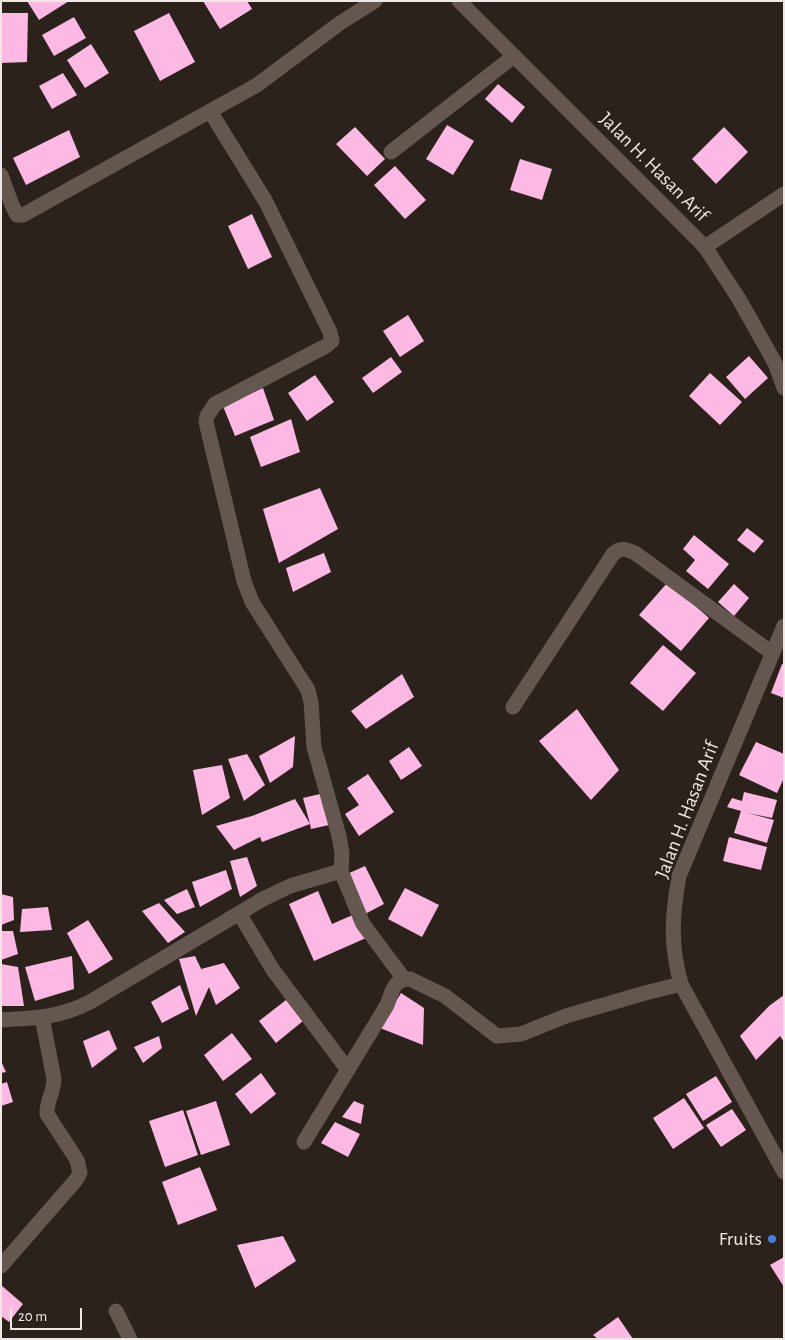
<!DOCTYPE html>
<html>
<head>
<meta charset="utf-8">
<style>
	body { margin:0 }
	#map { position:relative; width:785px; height:1340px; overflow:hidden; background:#2c221c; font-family:"Alegreya Sans",sans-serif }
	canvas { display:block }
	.frame { position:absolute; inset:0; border:2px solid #efe8e4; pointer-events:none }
	.scale { position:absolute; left:10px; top:1308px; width:72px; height:22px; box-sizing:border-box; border:2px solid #efe8e4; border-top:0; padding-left:6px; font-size:15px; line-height:18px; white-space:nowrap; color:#efe8e4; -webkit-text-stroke:4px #2c221c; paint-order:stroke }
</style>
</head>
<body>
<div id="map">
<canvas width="785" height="1340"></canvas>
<div class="frame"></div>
<div class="scale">20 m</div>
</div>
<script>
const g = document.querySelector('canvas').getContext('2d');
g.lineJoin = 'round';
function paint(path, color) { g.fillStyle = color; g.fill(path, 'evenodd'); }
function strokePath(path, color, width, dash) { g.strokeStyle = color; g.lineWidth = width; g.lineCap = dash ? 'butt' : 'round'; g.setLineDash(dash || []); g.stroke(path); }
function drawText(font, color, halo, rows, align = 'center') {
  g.font = font + ' "Alegreya Sans",sans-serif'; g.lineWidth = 5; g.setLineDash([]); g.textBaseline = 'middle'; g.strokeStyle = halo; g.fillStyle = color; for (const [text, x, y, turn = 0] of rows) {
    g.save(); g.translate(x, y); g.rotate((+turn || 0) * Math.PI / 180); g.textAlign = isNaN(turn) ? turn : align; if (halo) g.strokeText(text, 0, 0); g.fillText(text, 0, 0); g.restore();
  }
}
paint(new Path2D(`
	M 27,1 L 69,1 L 39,20 Z
	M 203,1 L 247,1 L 252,9 L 220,29 Z
	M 1,13 L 28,13 L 27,62 L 1,63 Z
	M 169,13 L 195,62 L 160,81 L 134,31 Z
	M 74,17 L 86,38 L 54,56 L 42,35 Z
	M 91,44 L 109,73 L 85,88 L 67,60 Z
	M 63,73 L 77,95 L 52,109 L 39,86 Z
	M 498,84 L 525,107 L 512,123 L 485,99 Z
	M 447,125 L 474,141 L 453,175 L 426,159 Z
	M 355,127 L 385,159 L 367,176 L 336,144 Z
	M 724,127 L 748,152 L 716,184 L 692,159 Z
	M 69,130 L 80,157 L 26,185 L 13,158 Z
	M 520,159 L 552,169 L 542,200 L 510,190 Z
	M 395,166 L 426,200 L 405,219 L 374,185 Z
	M 252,214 L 272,257 L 248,269 L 228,226 Z
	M 408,315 L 424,341 L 400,357 L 383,331 Z
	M 749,356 L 768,378 L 745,399 L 726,377 Z
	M 391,357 L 402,372 L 373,393 L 362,378 Z
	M 710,373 L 742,402 L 720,425 L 689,396 Z
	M 315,375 L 334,402 L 307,421 L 288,393 Z
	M 263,388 L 274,420 L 235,436 L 223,406 Z
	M 291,419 L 300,452 L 261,467 L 250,437 Z
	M 320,488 L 338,529 L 279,563 L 263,509 Z
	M 747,528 L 764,541 L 754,553 L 737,540 Z
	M 694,535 L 729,564 L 708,589 L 686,571 L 695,560 L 683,549 Z
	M 324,553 L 331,572 L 293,592 L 286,568 Z
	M 668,582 L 709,618 L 681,651 L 639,615 Z
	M 734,584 L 749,598 L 734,616 L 718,602 Z
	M 663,645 L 696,673 L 663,711 L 630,683 Z
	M 782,664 L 784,665 L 784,698 L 771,693 Z
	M 402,674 L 414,697 L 366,729 L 351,711 Z
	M 577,709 L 619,770 L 591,800 L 539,741 Z
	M 295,736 L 293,767 L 270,783 L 259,756 Z
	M 756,742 L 784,754 L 784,778 L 777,793 L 739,775 Z
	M 409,747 L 422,766 L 401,780 L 389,761 Z
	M 247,754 L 265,785 L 244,801 L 228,759 Z
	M 222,765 L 230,798 L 202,815 L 193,770 Z
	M 368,774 L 394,812 L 359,836 L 345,814 L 359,805 L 347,788 Z
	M 744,792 L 777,800 L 772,818 L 748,813 L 774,820 L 767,843 L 734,833 L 741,811 L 727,807 L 732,798 L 742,801 Z
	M 320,794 L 329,825 L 311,829 L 310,824 L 262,842 L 260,837 L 234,850 L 216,826 L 252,816 L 295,799 L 310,824 L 303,798 Z
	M 729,837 L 767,847 L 761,870 L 723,861 Z
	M 247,857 L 257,886 L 240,897 L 230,861 Z
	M 365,866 L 384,904 L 365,914 L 345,875 Z
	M 226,870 L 232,889 L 200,907 L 192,882 Z
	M 405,888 L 439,905 L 422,937 L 388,919 Z
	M 187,889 L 195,907 L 177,914 L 164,900 Z
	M 318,891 L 332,924 L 355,914 L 366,938 L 314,961 L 289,904 Z
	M 1,894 L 13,897 L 14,920 L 1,925 Z
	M 159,903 L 185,932 L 168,943 L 142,911 Z
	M 48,907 L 52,930 L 20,932 L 22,909 Z
	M 88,920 L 113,959 L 89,974 L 67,933 Z
	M 1,931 L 13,931 L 18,954 L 1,960 Z
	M 72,956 L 74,989 L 35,1001 L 25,967 Z
	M 195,956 L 204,975 L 201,969 L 224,963 L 240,988 L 216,1005 L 209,987 L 196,1016 L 179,959 Z
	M 1,964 L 18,967 L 24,1006 L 1,1006 Z
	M 180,985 L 189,1009 L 162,1023 L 151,1002 Z
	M 401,993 L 424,1008 L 423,1045 L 380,1028 Z
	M 784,995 L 784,1042 L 780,1036 L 756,1060 L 740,1036 L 769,1006 Z
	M 286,1000 L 303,1021 L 276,1043 L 259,1021 Z
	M 109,1030 L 117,1049 L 92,1068 L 83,1041 Z
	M 232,1033 L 252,1059 L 223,1081 L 204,1055 Z
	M 159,1036 L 162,1048 L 143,1063 L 134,1047 Z
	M 1,1061 L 6,1072 L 1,1073 Z
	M 261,1073 L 276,1094 L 251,1114 L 235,1094 Z
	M 716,1076 L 732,1102 L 703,1121 L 686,1094 Z
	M 7,1082 L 13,1102 L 1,1106 L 1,1084 Z
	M 684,1098 L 704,1128 L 673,1149 L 653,1118 Z
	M 216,1101 L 230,1145 L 201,1155 L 186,1111 Z
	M 354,1101 L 364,1105 L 361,1124 L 342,1117 Z
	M 732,1109 L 746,1130 L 721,1147 L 706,1125 Z
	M 183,1110 L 198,1155 L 165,1167 L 149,1121 Z
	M 335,1122 L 360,1134 L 348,1157 L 321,1143 Z
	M 200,1167 L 217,1210 L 178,1225 L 162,1182 Z
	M 283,1236 L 296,1261 L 255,1288 L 237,1245 Z
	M 784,1257 L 784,1287 L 770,1265 Z
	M 1,1285 L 23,1304 L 9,1322 L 1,1316 Z
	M 618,1317 L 633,1339 L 598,1339 L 593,1335 Z`), '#fdb8e3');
strokePath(new Path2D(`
	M 210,111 L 266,202 L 330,332 L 332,341 L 326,346 L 215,404 L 207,416 L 206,422 L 244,581 L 252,602 L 308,690 L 311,702 L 314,747 L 339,836 L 342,853 L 341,871 L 363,924 L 404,979
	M 391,152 L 514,56
	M 1,175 L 12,205 L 17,215 L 23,215 L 257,85 L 340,23 L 375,1
	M 705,247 L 784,194
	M 513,707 L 613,554 C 621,547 626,549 635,553 L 772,653
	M 239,913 L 273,970 L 348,1070
	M 1,1020 C 36,1018 58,1018 90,1002 L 263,899 L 290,886 L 341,871
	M 304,1142 L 387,1005 C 392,992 394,978 410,979 L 445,996 L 497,1036 L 521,1034 L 566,1016 L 645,993 L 681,984
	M 1,1266 L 76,1180 L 80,1173 L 77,1160 L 47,1114 C 46,1102 54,1092 54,1079 L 42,1017
	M 116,1311 L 130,1339`), '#635750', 15);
strokePath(new Path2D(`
	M 459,1 L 705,247 L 739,299 L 775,363 L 784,388
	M 784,626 L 679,876 C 672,916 670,944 681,984 L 784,1172`), '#635750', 15);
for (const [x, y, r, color] of [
	[772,1239,5,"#3f7fe0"]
]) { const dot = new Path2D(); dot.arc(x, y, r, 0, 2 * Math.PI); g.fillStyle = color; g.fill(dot); strokePath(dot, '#2c221c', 2); }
drawText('20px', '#efe8e4', '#2c221c', [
	["Jalan H. Hasan Arif",654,167,45],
	["Jalan H. Hasan Arif",687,810,-69]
]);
drawText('20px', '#efe8e4', '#2c221c', [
	["Fruits",762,1239]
], 'right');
</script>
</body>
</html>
